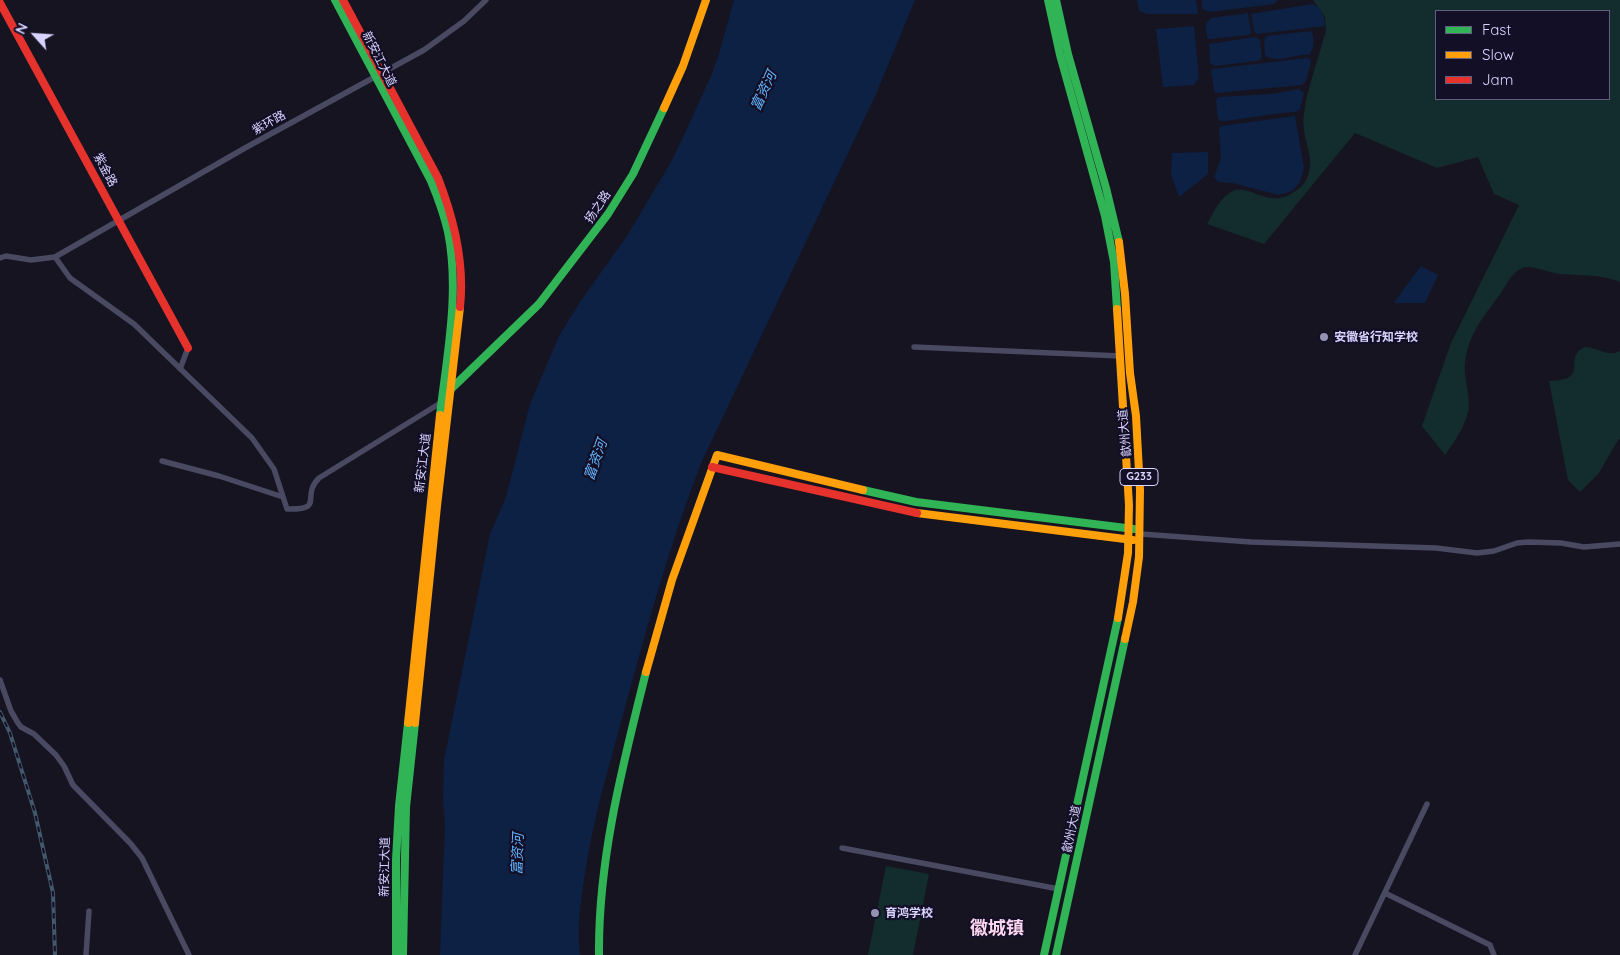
<!DOCTYPE html>
<html>
<head>
<meta charset="utf-8">
<style>
	body { margin:0 }
	#map { position:relative; width:1620px; height:955px; overflow:hidden; background:#161421; font-family:Quicksand,sans-serif }
	canvas { display:block }
	.legend { position:absolute; left:1435px; top:10px; width:175px; height:90px; box-sizing:border-box; background:#130f26; border:1px solid #625e7d; margin:0; padding:6px 9px; list-style:none; font-size:15px; color:#d9d4ff }
	.legend li { display:flex; align-items:center; gap:10px; height:25px }
	.legend b { width:25px; border:1px solid #625e7d }
	.north { position:absolute; left:10px; top:10px; width:50px; height:50px; -webkit-text-stroke:4px #130f26; paint-order:stroke; rotate:296deg; font-size:14px; font-weight:700; line-height:20px; text-align:center; color:#d9d4ff }
	.north::after { content:''; display:block; margin:auto; width:18px; height:22px; background:#d9d4ff; clip-path:polygon(50% 0,100% 100%,50% 72%,0 100%) }
</style>
</head>
<body>
<div id="map">
<canvas width="1620" height="955"></canvas>
<ul class="legend">
<li><b style="height:6px;background:#30b455"></b>Fast</li>
<li><b style="height:6px;background:#ff9f0a"></b>Slow</li>
<li><b style="height:6px;background:#e5322d"></b>Jam</li>
</ul>
<div class="north">N</div>
</div>
<script>
const g = document.querySelector('canvas').getContext('2d');
g.lineJoin = 'round';
function paint(path, color) { g.fillStyle = color; g.fill(path, 'evenodd'); }
function strokePath(path, color, width, dash) { g.strokeStyle = color; g.lineWidth = width; g.lineCap = dash ? 'butt' : 'round'; g.setLineDash(dash || []); g.stroke(path); }
function drawText(font, color, halo, rows, align = 'center') {
  g.font = font + ' Quicksand,"Noto Sans SC",sans-serif'; g.lineWidth = 4.5; g.setLineDash([]); g.textBaseline = 'middle'; g.strokeStyle = halo; g.fillStyle = color; for (const [text, x, y, turn = 0] of rows) {
    g.save(); g.translate(x, y); g.rotate((+turn || 0) * Math.PI / 180); g.textAlign = isNaN(turn) ? turn : align; if (halo) g.strokeText(text, 0, 0); g.fillText(text, 0, 0); g.restore();
  }
}
paint(new Path2D(`
	M 1313,0 L 1620,0 L 1620,282 C 1602,274 1579,276 1560,274 C 1551,273 1534,266 1527,267 C 1514,268 1507,284 1501,293 C 1482,319 1463,340 1465,374 C 1466,387 1471,399 1468,412 C 1464,428 1455,441 1445,455 L 1422,426 L 1451,343 L 1519,205 L 1494,194 L 1478,157 L 1437,168 L 1355,133 L 1264,244 L 1207,224 C 1214,212 1220,197 1233,191 C 1249,183 1269,210 1294,192 C 1299,189 1305,184 1307,178 C 1315,161 1306,147 1304,130 C 1300,105 1320,56 1326,30 L 1325,17 ZM 1436,11 L 1609,11 L 1609,99 L 1436,99 Z
	M 1585,347 C 1598,347 1607,358 1620,351 L 1620,439 L 1618,440 L 1599,473 L 1580,492 L 1568,480 L 1549,381 C 1592,380 1561,358 1585,347 Z
	M 886,866 L 929,874 L 913,955 L 868,955 Z`), '#132c2d');
paint(new Path2D(`
	M 734,0 L 915,0 L 876,94 L 702,461 C 670,542 647,627 624,711 C 609,767 592,822 584,880 C 580,906 577,929 580,955 L 440,955 L 445,824 L 443,800 L 444,760 L 490,534 L 506,497 L 530,404 L 559,336 L 580,302 L 627,236 L 671,162 L 685,133 L 711,76 L 719,54 Z
	M 1137,0 L 1196,0 L 1198,14 L 1147,14 L 1139,11 Z
	M 1202,0 L 1278,0 L 1274,4 L 1210,12 L 1202,9 Z
	M 1313,4 C 1323,9 1324,16 1325,26 L 1257,34 L 1254,31 L 1251,14 Z
	M 1248,13 L 1251,33 L 1248,35 L 1209,39 L 1207,37 L 1206,24 L 1211,18 Z
	M 1194,26 L 1199,78 L 1194,85 L 1164,87 L 1163,87 L 1156,29 Z
	M 1311,31 C 1315,37 1314,50 1309,55 C 1295,53 1276,65 1265,55 L 1264,40 L 1267,36 Z
	M 1256,37 L 1260,40 L 1262,58 L 1257,61 L 1215,66 L 1210,63 L 1209,44 Z
	M 1307,58 L 1310,59 L 1311,62 L 1306,81 L 1302,85 L 1215,93 L 1214,90 L 1211,71 L 1212,69 Z
	M 1299,89 L 1304,93 L 1300,109 L 1296,112 L 1281,113 L 1226,121 L 1221,121 L 1218,119 L 1216,100 L 1219,97 L 1271,94 Z
	M 1295,116 L 1304,168 L 1300,182 L 1292,191 L 1279,195 L 1232,183 L 1218,182 L 1214,177 L 1221,158 L 1219,128 L 1221,126 Z
	M 1208,152 L 1208,174 L 1179,197 L 1171,175 L 1172,153 Z
	M 1421,266 L 1438,275 L 1425,303 L 1395,303 L 1395,301 Z`), '#0d2144');
strokePath(new Path2D(`
	M 55,257 L 70,278 L 134,324 L 252,438 L 274,469 L 287,509 C 326,510 300,497 319,478 L 442,402
	M 0,258 L 6,256 L 31,260 L 55,257 L 245,148 L 424,50 L 464,21 L 486,0
	M 914,347 L 1121,356
	M 180,369 L 188,348
	M 162,461 L 219,476 L 283,497
	M 1141,534 L 1251,542 L 1436,548 L 1477,553 L 1494,551 L 1517,543 L 1528,542 L 1561,543 L 1584,547 L 1620,544
	M 0,680 L 11,711 L 18,723 L 21,727 L 34,734 L 56,755 L 64,766 L 73,785 L 131,844 L 142,858 L 189,955
	M 842,848 L 1059,889
	M 1385,893 L 1490,945 L 1494,955
	M 86,955 L 89,911
	M 1355,955 L 1427,804`), '#4a4962', 5.5);
strokePath(new Path2D(`
	M 335,0 L 431,181 C 438,198 444,214 448,232 C 460,292 447,355 440,415
	M 1048,0 L 1060,55 L 1105,216 L 1114,262 L 1117,309
	M 1056,0 L 1068,54 L 1106,188 L 1119,242
	M 451,389 L 539,304 L 608,214 L 633,174 L 664,108
	M 863,490 L 916,502 L 1134,529
	M 396,955 L 396,860 L 399,806 L 408,723
	M 403,955 L 406,807 L 415,723
	M 599,955 C 598,859 623,764 646,672
	M 1044,955 L 1118,618
	M 1056,955 L 1125,639`), '#30b455', 8);
strokePath(new Path2D(`
	M 664,108 L 683,66 L 706,0
	M 1119,242 L 1125,294 L 1130,373 L 1136,416 L 1140,490 L 1139,557 L 1133,602 L 1125,639
	M 1117,309 L 1129,505 L 1128,553 L 1118,618
	M 917,513 L 1133,540
	M 646,672 L 672,580 L 717,455 L 863,490
	M 408,723 L 440,415
	M 415,723 L 437,506 L 460,307`), '#ff9f0a', 8);
strokePath(new Path2D(`
	M 343,0 L 438,178 C 454,219 465,263 460,307
	M 0,3 L 188,348
	M 712,467 L 917,513`), '#e5322d', 8);
const rail = new Path2D(`
	M 0,712 L 10,733 L 35,813 L 53,893 L 55,955`);
strokePath(rail, '#43596b', 4);
strokePath(rail, '#130f26', 2, [5.5]);
for (const [x, y, r, color] of [
	[1324,337,5,"#9591b1"],
	[875,913,5,"#9591b1"]
]) { const dot = new Path2D(); dot.arc(x, y, r, 0, 2 * Math.PI); g.fillStyle = color; g.fill(dot); strokePath(dot, '#130f26', 2); }
for (const [x, y, w] of [
	[1139,477,38]
]) { const box = new Path2D(); box.roundRect(x - w / 2, y - 8.5, w, 17, 4); g.fillStyle = '#130f26'; g.fill(box); strokePath(box, '#d9d4ff', 1); }
drawText('bold 11px', '#d9d4ff', null, [
	["G233",1139,477]
]);
drawText('12px', '#d9d4ff', '#130f26', [
	["新安江大道",379,59,63],
	["紫环路",269,123,-29],
	["紫金路",105,170,62],
	["扬之路",598,207,-56],
	["歙州大道",1125,433,-95],
	["新安江大道",423,463,-83],
	["歙州大道",1072,829,-78],
	["新安江大道",385,867,-89]
]);
drawText('bold 12px', '#d9d4ff', '#130f26', [
	["安徽省行知学校",1334,337],
	["育鸿学校",885,913]
], 'left');
drawText('italic 14px', '#62b6ff', '#130f26', [
	["富资河",764,91,-65],
	["富资河",596,460,-70],
	["富资河",518,854,-88]
]);
drawText('bold 18px', '#ffd6f0', '#130f26', [
	["徽城镇",997,929]
]);
</script>
</body>
</html>
